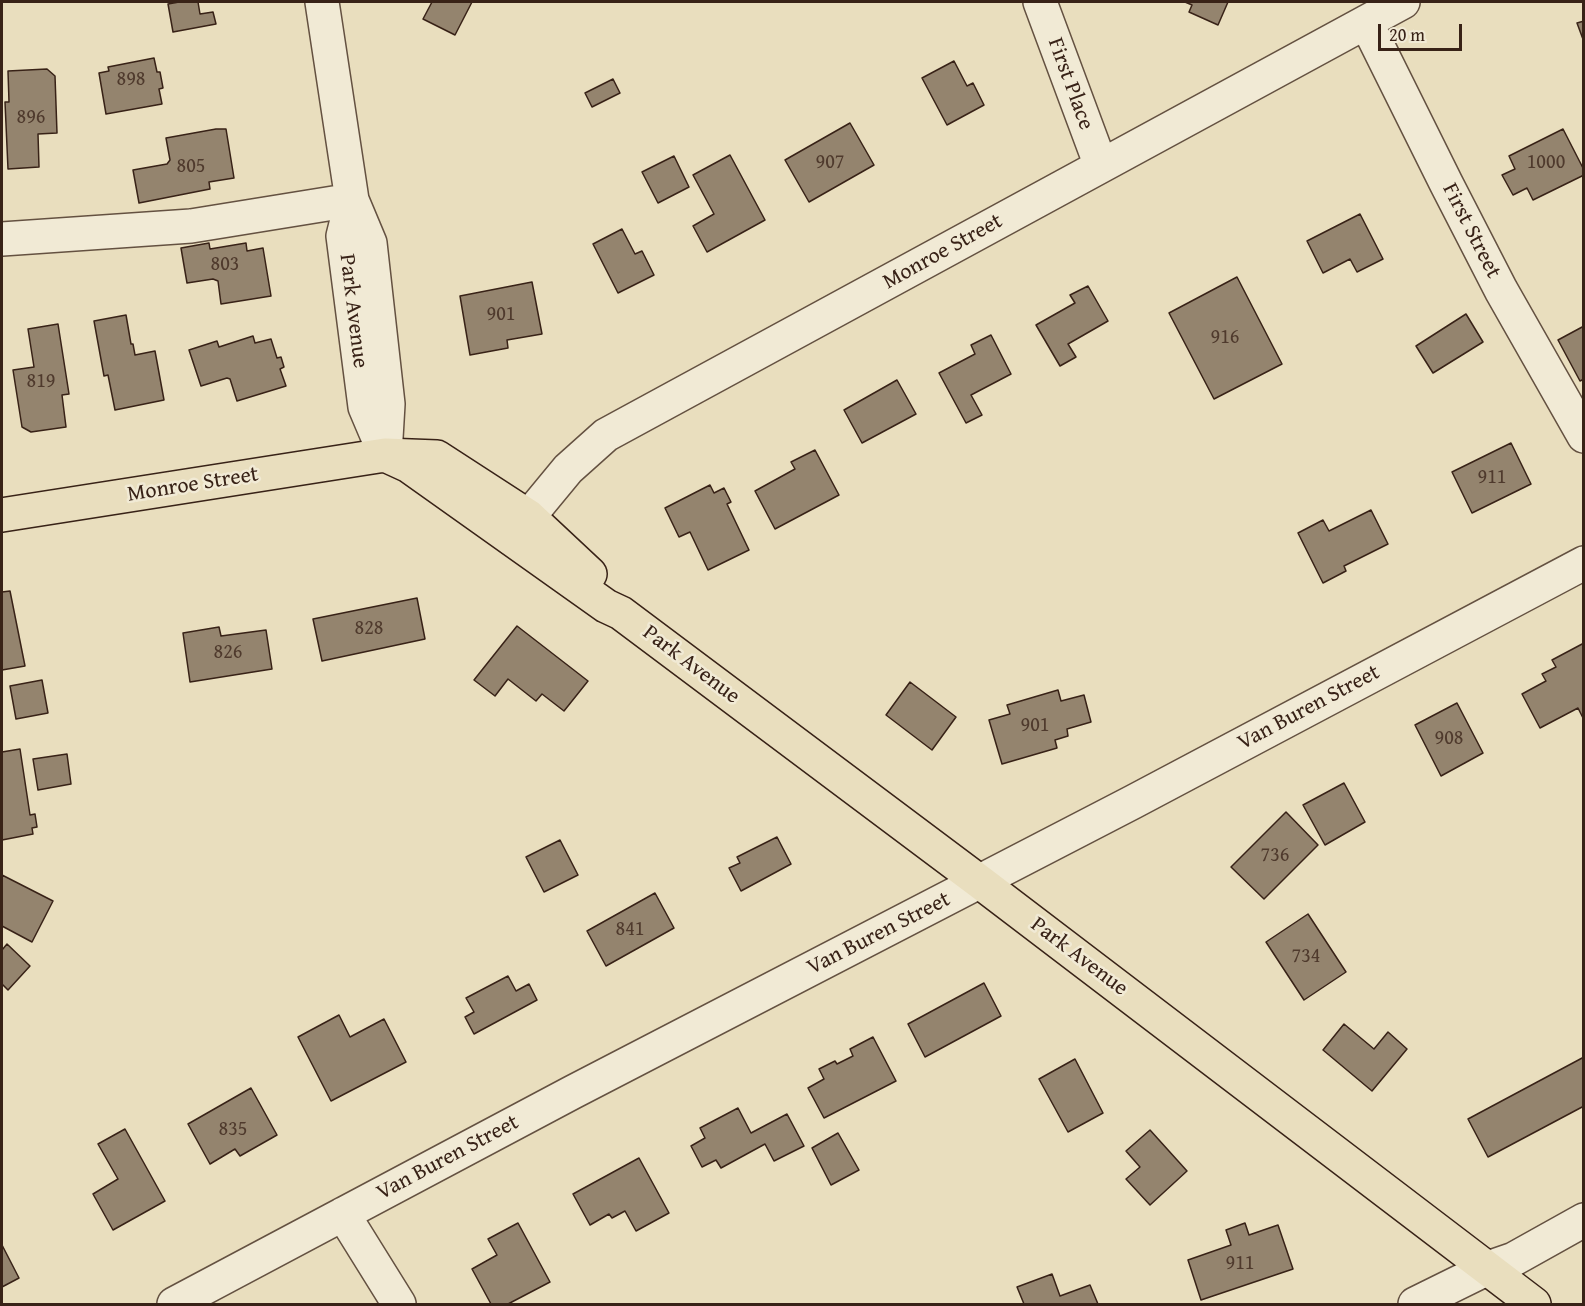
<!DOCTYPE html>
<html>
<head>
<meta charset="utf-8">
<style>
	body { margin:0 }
	#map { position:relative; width:1585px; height:1306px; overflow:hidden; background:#e9debe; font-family:"Gentium Book Plus",serif }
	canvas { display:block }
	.frame { position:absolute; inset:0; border:3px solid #382217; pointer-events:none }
	.scale { position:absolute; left:1378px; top:24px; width:84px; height:27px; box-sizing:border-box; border:3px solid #382217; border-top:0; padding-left:8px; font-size:18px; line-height:21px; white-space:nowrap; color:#382217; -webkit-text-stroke:4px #f1ead5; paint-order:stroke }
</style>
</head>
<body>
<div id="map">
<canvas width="1585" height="1306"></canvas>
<div class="frame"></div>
<div class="scale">20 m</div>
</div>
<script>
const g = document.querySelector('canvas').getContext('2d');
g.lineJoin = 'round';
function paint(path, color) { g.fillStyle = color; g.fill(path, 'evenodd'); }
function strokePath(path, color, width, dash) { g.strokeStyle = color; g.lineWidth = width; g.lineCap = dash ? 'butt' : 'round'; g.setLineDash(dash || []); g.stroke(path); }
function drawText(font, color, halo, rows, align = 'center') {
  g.font = font + ' "Gentium Book Plus",serif'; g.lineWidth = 5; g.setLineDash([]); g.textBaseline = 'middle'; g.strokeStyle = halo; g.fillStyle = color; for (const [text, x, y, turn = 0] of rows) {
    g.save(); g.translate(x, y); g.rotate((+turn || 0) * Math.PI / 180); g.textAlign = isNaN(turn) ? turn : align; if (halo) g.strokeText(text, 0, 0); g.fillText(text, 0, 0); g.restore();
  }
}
const building = new Path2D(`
	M 179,2 L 198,2 L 200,14 L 213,12 L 216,24 L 173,32 L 168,4 Z
	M 432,2 L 472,2 L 455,35 L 423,19 Z
	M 1185,2 L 1228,2 L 1218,25 L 1189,12 L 1192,5 Z
	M 1584,21 L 1584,42 L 1577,23 Z
	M 154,58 L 157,72 L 160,72 L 163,88 L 159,89 L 162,104 L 106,114 L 99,73 L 109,71 L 108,67 Z
	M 954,61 L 967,86 L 973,83 L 984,105 L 947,125 L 922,78 Z
	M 47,69 L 55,76 L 57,133 L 38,134 L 39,167 L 8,169 L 5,102 L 9,102 L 8,71 Z
	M 613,79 L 620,93 L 592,107 L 585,93 Z
	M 850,123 L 874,165 L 809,202 L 785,160 Z
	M 216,129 L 226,129 L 234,178 L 209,182 L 210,189 L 139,203 L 133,170 L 167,164 L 170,160 L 166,138 Z
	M 1563,129 L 1584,170 L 1584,175 L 1533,200 L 1527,188 L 1513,195 L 1502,175 L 1515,169 L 1509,156 Z
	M 730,155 L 765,220 L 707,252 L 693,226 L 714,214 L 693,175 Z
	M 674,156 L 689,187 L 658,203 L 642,172 Z
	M 1360,214 L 1383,259 L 1357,272 L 1350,259 L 1323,273 L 1307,241 Z
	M 622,229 L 635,254 L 642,251 L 654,275 L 618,293 L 593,244 Z
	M 209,243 L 210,249 L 246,243 L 247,251 L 263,248 L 271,296 L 221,304 L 218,281 L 213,279 L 187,283 L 181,248 Z
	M 1237,277 L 1282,364 L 1214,399 L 1169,313 Z
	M 532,282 L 542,334 L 507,340 L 508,348 L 470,355 L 460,296 Z
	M 1088,286 L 1108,321 L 1068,344 L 1076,357 L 1060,366 L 1036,325 L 1075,303 L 1070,295 Z
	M 1466,314 L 1483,342 L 1433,373 L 1416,346 Z
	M 126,315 L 131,344 L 133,344 L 135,355 L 155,351 L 164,400 L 115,410 L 108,375 L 104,376 L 94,321 Z
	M 58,324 L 69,394 L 62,395 L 66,427 L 31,432 L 22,427 L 13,370 L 34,367 L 28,329 Z
	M 1584,326 L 1584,379 L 1580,381 L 1558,340 Z
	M 991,335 L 1011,374 L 971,395 L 982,415 L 966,423 L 939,373 L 975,354 L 971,345 Z
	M 253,336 L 255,343 L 271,339 L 277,358 L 281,357 L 284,367 L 280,369 L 286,386 L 237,401 L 230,379 L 227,378 L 201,386 L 189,350 L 217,341 L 219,347 Z
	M 897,380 L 916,414 L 862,443 L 844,410 Z
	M 1511,443 L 1531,484 L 1472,513 L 1452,472 Z
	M 815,450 L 839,495 L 775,529 L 755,491 L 795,469 L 791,462 Z
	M 710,485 L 714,493 L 724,488 L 731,502 L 727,504 L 749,550 L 708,570 L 690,532 L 679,537 L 665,508 Z
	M 1371,510 L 1388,544 L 1344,566 L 1346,571 L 1323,583 L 1298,533 L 1323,520 L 1329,531 Z
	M 10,591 L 25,666 L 2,670 L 2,592 Z
	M 417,598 L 425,639 L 322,661 L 313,619 Z
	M 517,626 L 588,681 L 564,711 L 542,694 L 536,701 L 508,679 L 495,696 L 474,680 Z
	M 219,627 L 221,636 L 266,630 L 272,669 L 190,682 L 183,633 Z
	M 1584,643 L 1584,720 L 1578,708 L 1540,728 L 1522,694 L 1546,681 L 1542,674 L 1556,667 L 1552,660 Z
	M 42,680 L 48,713 L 16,719 L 10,686 Z
	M 910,682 L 956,717 L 932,750 L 886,715 Z
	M 1058,690 L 1061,701 L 1084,695 L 1091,722 L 1067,729 L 1068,736 L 1055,740 L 1057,748 L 1002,764 L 989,720 L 1010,714 L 1007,705 Z
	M 1457,703 L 1483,753 L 1441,776 L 1415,725 Z
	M 20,749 L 30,815 L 35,814 L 37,827 L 32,828 L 33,834 L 2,840 L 2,752 Z
	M 67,754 L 71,784 L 38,790 L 33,759 Z
	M 1344,783 L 1365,822 L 1325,845 L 1303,805 Z
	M 1286,812 L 1318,845 L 1264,899 L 1231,867 Z
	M 777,837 L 791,864 L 741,891 L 729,868 L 740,863 L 737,857 Z
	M 560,840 L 578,875 L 544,892 L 526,857 Z
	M 2,875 L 53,901 L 32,942 L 2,926 Z
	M 655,893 L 674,928 L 606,966 L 587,931 Z
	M 1308,914 L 1346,972 L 1304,1000 L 1266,942 Z
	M 7,944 L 30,966 L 8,990 L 2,984 L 2,950 Z
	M 508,976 L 516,991 L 529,984 L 537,1000 L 474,1034 L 465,1017 L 474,1012 L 466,998 Z
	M 984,983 L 1001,1016 L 925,1057 L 908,1024 Z
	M 339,1015 L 350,1037 L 384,1019 L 406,1062 L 331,1101 L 298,1037 Z
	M 1344,1024 L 1374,1049 L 1388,1032 L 1407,1049 L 1372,1091 L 1323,1050 Z
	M 873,1037 L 896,1081 L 824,1118 L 808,1088 L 824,1079 L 819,1069 L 835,1061 L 837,1064 L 853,1056 L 850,1049 Z
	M 1584,1057 L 1584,1106 L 1488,1157 L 1468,1119 Z
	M 1075,1059 L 1103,1113 L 1068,1132 L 1039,1079 Z
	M 251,1088 L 277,1135 L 240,1156 L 235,1149 L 210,1164 L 188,1124 Z
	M 738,1108 L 751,1133 L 787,1114 L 804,1146 L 774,1161 L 765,1144 L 721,1168 L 716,1160 L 702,1167 L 691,1146 L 705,1138 L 700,1128 Z
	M 125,1129 L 165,1201 L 113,1230 L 93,1194 L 118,1179 L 98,1144 Z
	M 1150,1130 L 1187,1171 L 1150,1205 L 1126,1179 L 1140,1167 L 1126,1151 Z
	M 838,1133 L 859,1170 L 831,1185 L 812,1148 Z
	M 639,1158 L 669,1213 L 636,1231 L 625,1211 L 612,1218 L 609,1214 L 590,1225 L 573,1194 Z
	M 518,1223 L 550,1282 L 508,1304 L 491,1304 L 472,1269 L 497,1255 L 488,1239 Z
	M 1245,1223 L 1249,1235 L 1278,1225 L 1293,1269 L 1201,1300 L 1188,1260 L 1231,1245 L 1226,1230 Z
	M 2,1245 L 19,1278 L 2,1287 Z
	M 1052,1274 L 1060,1296 L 1090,1285 L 1098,1304 L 1024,1304 L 1017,1287 Z`);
paint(building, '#94846e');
strokePath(building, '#382217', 1.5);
const minor = new Path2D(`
	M 322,2 L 352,200 L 370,243 L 388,404 L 385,455
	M 1040,2 L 1101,166
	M 1366,22 L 1446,183 L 1501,290 L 1584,436
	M 352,200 L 343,236 L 365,407 L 382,447
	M 2,239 L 191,226 L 352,200
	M 511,538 L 568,469 L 606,435 L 1403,2
	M 343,1214 L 399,1304
	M 174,1304 L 573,1092 L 1133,802 L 1584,563
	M 1415,1304 L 1488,1268 L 1514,1259 L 1584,1220`);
const major = new Path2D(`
	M 385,455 L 409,466 L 606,606 L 621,613 L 980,882 L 1534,1304
	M 2,515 L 385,455 L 437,457 L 528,516 L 590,574`);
strokePath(minor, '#645141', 36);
strokePath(major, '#382217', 36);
strokePath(minor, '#f1ead5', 33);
strokePath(major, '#e9debe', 33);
drawText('20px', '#4f3a2d', null, [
	["898",131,80],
	["896",31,118],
	["907",830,163],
	["1000",1546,163],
	["805",191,167],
	["803",225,265],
	["901",501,315],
	["916",1225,338],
	["819",41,382],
	["911",1492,478],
	["828",369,629],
	["826",228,653],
	["901",1035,726],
	["908",1449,739],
	["736",1275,856],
	["841",630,930],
	["734",1306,957],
	["835",233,1130],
	["911",1240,1264]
]);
drawText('22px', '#382217', '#f1ead5', [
	["First Place",1070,84,70],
	["First Street",1471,231,63],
	["Monroe Street",943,252,-29],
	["Park Avenue",353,311,83],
	["Monroe Street",193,485,-9],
	["Park Avenue",691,665,37],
	["Van Buren Street",1309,708,-28],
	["Van Buren Street",879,934,-27],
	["Park Avenue",1079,957,37],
	["Van Buren Street",448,1158,-28]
]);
</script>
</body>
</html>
